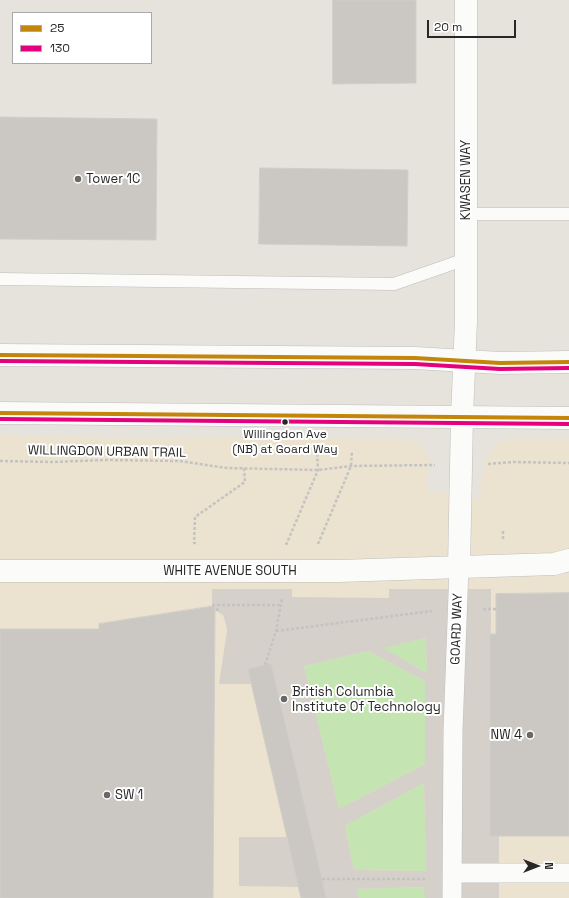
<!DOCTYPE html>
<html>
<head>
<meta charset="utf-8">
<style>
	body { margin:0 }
	#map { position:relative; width:569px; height:898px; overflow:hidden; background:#e6e2dc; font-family:"Space Grotesk",sans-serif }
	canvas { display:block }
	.legend { position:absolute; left:12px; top:12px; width:140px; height:52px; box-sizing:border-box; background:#fff; border:1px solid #a9a9a9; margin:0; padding:5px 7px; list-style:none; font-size:12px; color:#272727 }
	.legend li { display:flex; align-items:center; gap:8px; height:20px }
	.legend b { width:20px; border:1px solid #a9a9a9 }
	.north { position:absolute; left:517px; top:846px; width:40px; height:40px; -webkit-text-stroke:3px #fff; paint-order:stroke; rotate:90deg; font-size:11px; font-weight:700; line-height:16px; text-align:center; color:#272727 }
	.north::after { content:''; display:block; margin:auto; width:14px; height:18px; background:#272727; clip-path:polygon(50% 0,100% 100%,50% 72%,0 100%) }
	.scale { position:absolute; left:427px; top:20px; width:89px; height:18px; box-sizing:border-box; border:2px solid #272727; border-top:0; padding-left:5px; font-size:12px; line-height:14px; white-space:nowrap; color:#272727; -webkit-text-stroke:3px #fff; paint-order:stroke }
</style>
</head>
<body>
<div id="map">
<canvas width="569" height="898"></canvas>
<ul class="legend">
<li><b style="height:5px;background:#c3860a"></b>25</li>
<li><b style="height:5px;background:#e5007d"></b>130</li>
</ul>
<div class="north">N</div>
<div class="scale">20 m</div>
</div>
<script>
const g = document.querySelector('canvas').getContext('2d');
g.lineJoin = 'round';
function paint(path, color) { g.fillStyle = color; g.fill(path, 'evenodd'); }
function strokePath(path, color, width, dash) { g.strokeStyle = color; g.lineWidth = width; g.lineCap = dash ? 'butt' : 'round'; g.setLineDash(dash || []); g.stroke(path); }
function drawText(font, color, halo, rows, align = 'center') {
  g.font = font + ' "Space Grotesk",sans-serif'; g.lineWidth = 4; g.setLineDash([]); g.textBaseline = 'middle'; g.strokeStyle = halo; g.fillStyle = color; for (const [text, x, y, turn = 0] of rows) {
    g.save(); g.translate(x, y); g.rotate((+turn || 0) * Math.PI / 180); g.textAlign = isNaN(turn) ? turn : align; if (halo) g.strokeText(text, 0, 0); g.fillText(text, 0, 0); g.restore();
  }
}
paint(new Path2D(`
	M 0,436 L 404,439 L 416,442 L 425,451 L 427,454 L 429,460 L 427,491 L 479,499 L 483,470 L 488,455 L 498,443 L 512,439 L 569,439 L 569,898 L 0,898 Z`), '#ebe3cf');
paint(new Path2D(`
	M 426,638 L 427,673 L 382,648 Z
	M 368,651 L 425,681 L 425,764 L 339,809 L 304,666 Z
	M 424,783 L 426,871 L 354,870 L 345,826 Z
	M 425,887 L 425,898 L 359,898 L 357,889 Z`), '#c4e5b1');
paint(new Path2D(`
	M 212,589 L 292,589 L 292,597 L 389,598 L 389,589 L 491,589 L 490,836 L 499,836 L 499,898 L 425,898 L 424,887 L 357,889 L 359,898 L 301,898 L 298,887 L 239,886 L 239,837 L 287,837 L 251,684 L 219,684 L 227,631 L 226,624 L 223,615 L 212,608 ZM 426,638 L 427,673 L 383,648 ZM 368,651 L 425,681 L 425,764 L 339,809 L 304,666 ZM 424,783 L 426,871 L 354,870 L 345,826 Z`), '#d5d0ca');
const building = new Path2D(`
	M 333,0 L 416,0 L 416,83 L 333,84 Z
	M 0,117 L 157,119 L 156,240 L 0,239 Z
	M 260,168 L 408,170 L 407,246 L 259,244 Z
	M 569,593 L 569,836 L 490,836 L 490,634 L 496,634 L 496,594 Z
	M 215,606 L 213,898 L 0,898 L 0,629 L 99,629 L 99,624 Z
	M 271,664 L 322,879 L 326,898 L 301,898 L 287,837 L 248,669 Z`);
paint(building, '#cbc8c3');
strokePath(building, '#d1cec8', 1);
const service = new Path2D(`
	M 466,214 L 569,214
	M 0,279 L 394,284 L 466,259`);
const pedestrian = new Path2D(`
	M 452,873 L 569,873
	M 452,898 L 453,731 L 459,567`);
const minor = new Path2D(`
	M 459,567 L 462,417 L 466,321 L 466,0
	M 0,571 L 339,571 L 554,564 L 569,560`);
const secondary = new Path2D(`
	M 0,355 L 415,358 L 500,363 L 569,362
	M 0,413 L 569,418`);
strokePath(service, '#bfbebe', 13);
strokePath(pedestrian, '#bfbebe', 20);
strokePath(minor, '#bfbebe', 23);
strokePath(secondary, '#bfbebe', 23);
strokePath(new Path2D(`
	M 0,461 L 54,462 L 104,460 L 179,461 L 227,468 L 318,470 L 351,466 L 435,465
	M 488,464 L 513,462 L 569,463
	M 503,539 L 503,530
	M 196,543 L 194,543 L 195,517 L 245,482 L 244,468
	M 318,544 L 351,466 L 352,451
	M 286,545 L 318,470 L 317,451
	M 212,605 L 281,605
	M 483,609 L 496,609
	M 217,611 L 218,605
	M 276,631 L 432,611
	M 265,665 L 276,631 L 282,598
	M 322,879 L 427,879`), '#c4c3c2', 2.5, [3, 2]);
strokePath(service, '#fbfbfa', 12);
strokePath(pedestrian, '#fbfbfa', 19);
strokePath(minor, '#fbfbfa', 22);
strokePath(secondary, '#fbfbfa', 22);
strokePath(new Path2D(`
	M 0,355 L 415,358 L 500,363 L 569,362
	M 0,413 L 569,418`), '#c3860a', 4);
strokePath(new Path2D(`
	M 0,361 L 415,364 L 500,369 L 569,368
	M 0,419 L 569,424`), '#e5007d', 4);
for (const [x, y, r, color] of [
	[78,179,4,"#6a6866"],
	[285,422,3.5,"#272727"],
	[284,699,4,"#6a6866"],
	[530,735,4,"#6a6866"],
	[107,795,4,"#6a6866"]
]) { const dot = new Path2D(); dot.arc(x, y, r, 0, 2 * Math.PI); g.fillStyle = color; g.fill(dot); strokePath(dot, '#fff', 1.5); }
drawText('12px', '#272727', '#fff', [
	["Willingdon Ave",285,435],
	["(NB) at Goard Way",285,450]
]);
drawText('13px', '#272727', '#fff', [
	["Tower 1C",86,179],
	["British Columbia",292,692],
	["Institute Of Technology",292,707],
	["NW 4",522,735,"right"],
	["SW 1",115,795]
], 'left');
drawText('13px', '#272727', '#fff', [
	["KWASEN WAY",466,180,-90],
	["WILLINGDON URBAN TRAIL",107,452,1],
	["WHITE AVENUE SOUTH",230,571],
	["GOARD WAY",457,629,-88]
]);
</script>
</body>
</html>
